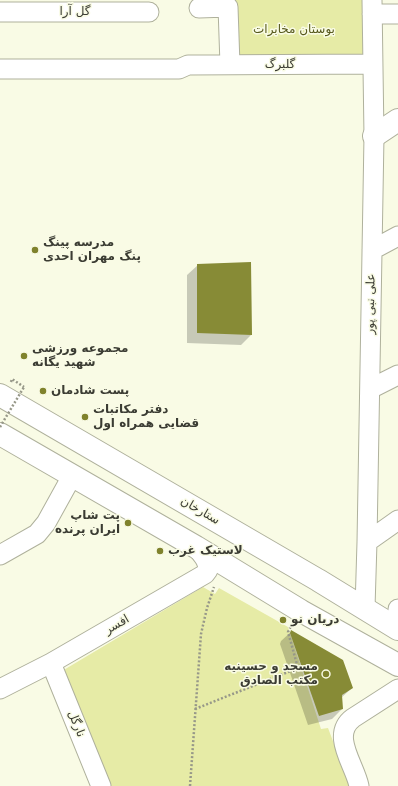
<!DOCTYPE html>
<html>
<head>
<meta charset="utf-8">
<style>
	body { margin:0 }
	canvas { display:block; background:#f9fbe5 }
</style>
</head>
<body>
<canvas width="398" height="786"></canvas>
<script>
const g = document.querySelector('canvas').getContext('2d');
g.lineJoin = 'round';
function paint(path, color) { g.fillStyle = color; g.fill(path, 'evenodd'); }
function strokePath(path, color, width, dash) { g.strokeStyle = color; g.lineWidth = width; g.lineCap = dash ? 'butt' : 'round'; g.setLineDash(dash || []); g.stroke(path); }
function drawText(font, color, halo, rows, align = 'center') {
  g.font = font + ' "DejaVu Sans",Cairo,sans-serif'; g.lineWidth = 3; g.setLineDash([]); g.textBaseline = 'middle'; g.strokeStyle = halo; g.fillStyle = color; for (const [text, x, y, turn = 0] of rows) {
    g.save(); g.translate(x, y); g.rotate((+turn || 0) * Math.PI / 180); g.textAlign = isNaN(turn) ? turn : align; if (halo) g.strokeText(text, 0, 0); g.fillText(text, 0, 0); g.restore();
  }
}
paint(new Path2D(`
	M 232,0 L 368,0 L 367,59 L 233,61 Z
	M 203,587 L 215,594 L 219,588 L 288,627 L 321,729 L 328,728 L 350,786 L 107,786 L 62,671 Z`), '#e6eba6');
paint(new Path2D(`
	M 198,265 L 251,335 L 241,345 L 187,343 L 187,275 Z
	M 292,631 L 352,688 L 341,698 L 342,709 L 332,719 L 308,725 L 280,644 L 281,641 Z`), '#0003');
paint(new Path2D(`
	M 251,262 L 252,335 L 197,333 L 197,264 Z
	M 291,630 L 343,660 L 353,688 L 342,695 L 343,709 L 319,716 L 290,633 Z`), '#878b36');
const minor = new Path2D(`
	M 199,8 L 228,7 L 230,65
	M 0,12 L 149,12
	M 372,14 L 398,14
	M 0,69 L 179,69 L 188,65 L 373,64
	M 372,250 L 398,236
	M 370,389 L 398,375
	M 367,542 L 398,520
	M 0,555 L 37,534 L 46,523 L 72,476
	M 365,608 L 367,542 L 374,136 L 372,0
	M 398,609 L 398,619
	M 51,663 L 101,786
	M 0,689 L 51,663 L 205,574 L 208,570 C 208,560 202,555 196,547
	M 359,786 C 355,765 330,735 353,718 L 398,689`);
const major = new Path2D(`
	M 374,136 L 398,120
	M 0,395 L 318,580 L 398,629
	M 0,434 L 196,547 L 301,611 L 398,665`);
strokePath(minor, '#afb19c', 21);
strokePath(major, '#afb19c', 24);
strokePath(new Path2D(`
	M 11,382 L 12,379 L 24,387
	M 195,709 L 298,668 L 288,632 L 291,626
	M 190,786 L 201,634 L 207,608 L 214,587`), '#979889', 2.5, [2, 2]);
strokePath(minor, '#fff', 19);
strokePath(major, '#fff', 22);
strokePath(new Path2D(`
	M 0,427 L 24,387`), '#979889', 2.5, [2, 2]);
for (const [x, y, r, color] of [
	[35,250,4,"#7f822c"],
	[24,356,4,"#7f822c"],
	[43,391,4,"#7f822c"],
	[85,417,4,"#7f822c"],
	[128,523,4,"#7f822c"],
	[160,551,4,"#7f822c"],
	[283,620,4,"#7f822c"],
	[326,674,4,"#7f822c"]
]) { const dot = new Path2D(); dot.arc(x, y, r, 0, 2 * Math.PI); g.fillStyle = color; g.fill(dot); strokePath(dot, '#f9fbe5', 1.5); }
drawText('12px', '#3b3c33', '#f9fbe5', [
	["گل آرا",75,12],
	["گلبرگ",280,65],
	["علی نبی پور",371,304,-89],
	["ستارخان",200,511,30],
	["افسر",117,625,-30],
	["نارگل",76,724,68]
]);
drawText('12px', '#57591c', '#f9fbe5', [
	["بوستان مخابرات",294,30]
]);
drawText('bold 12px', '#3b3c33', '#f9fbe5', [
	["مدرسه پینگ",43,243],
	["پنگ مهران احدی",43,257],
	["مجموعه ورزشی",32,349],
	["شهید یگانه",32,363],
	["پست شادمان",51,391],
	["دفتر مکاتبات",93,410],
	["قضایی همراه اول",93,424],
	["پت شاپ",120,516,"right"],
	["ایران پرنده",120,530,"right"],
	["لاستیک غرب",168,551],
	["دریان نو",291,620],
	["مسجد و حسینیه",318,667,"right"],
	["مکتب الصادق",318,681,"right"]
], 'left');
</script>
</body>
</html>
